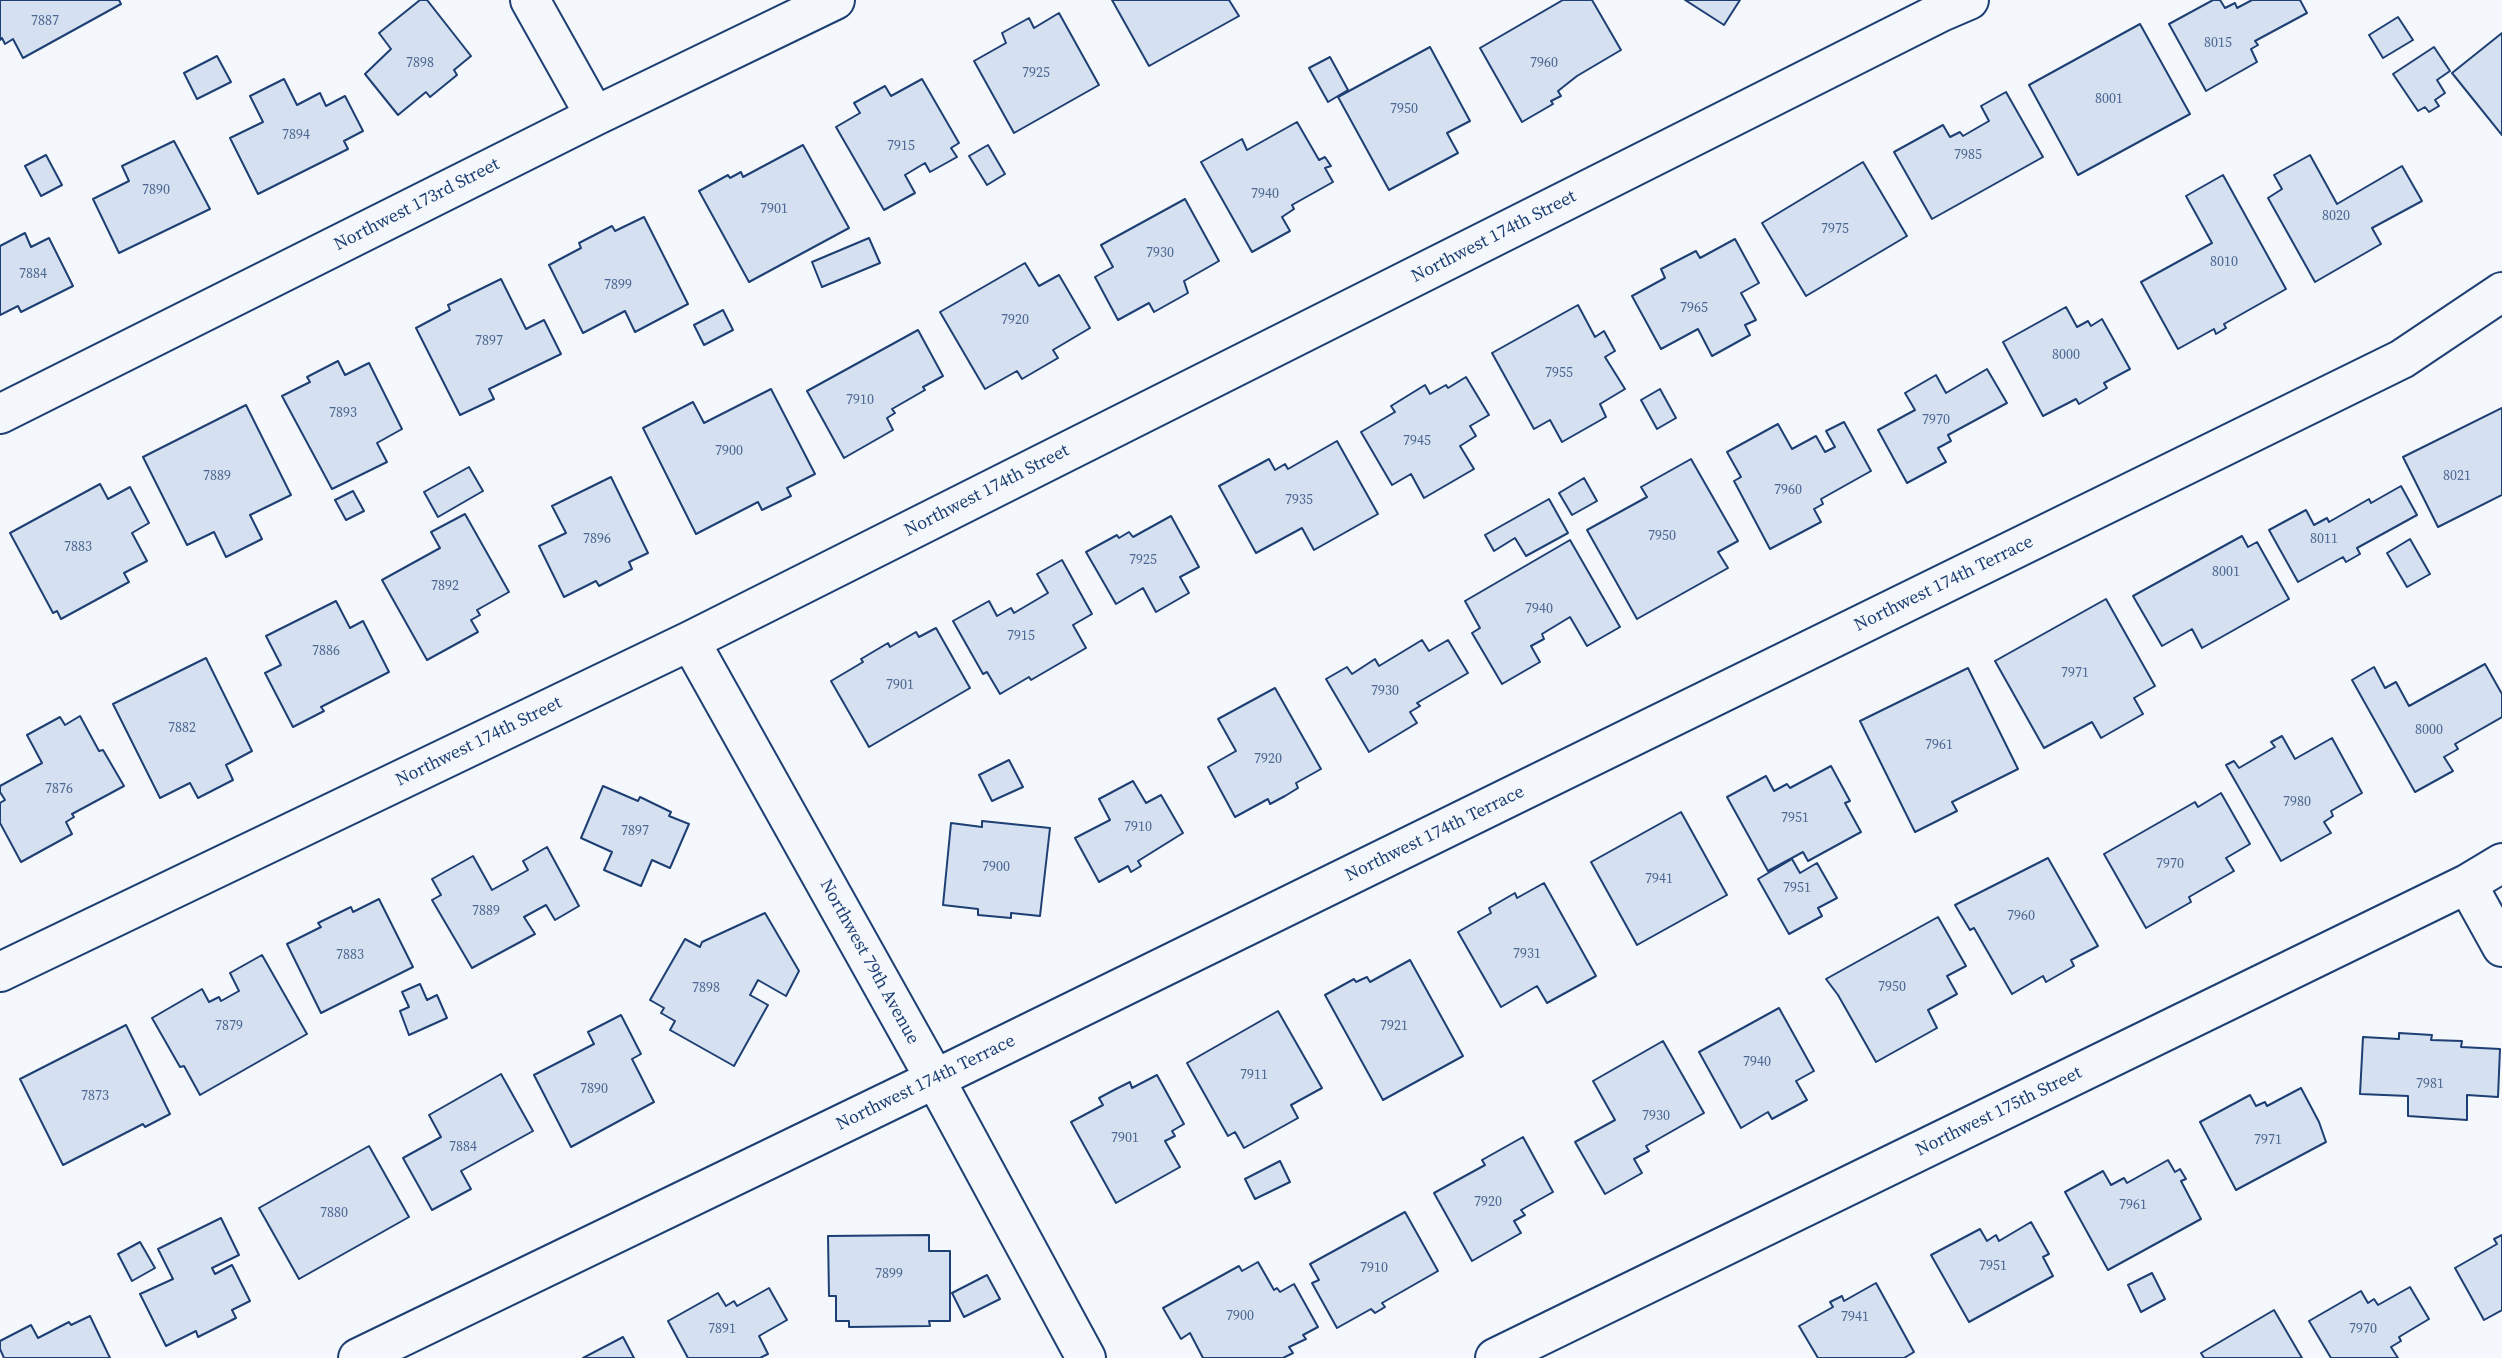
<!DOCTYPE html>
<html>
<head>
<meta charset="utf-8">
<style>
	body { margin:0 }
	canvas { display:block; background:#f4f7fb }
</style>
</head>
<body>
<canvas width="2502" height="1358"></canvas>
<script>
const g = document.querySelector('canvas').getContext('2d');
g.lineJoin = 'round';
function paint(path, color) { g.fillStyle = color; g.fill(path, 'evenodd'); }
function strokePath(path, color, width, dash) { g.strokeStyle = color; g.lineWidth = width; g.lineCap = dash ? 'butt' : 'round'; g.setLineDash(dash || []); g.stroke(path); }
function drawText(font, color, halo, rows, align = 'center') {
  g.font = font + ' "Source Serif 4",serif'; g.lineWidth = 5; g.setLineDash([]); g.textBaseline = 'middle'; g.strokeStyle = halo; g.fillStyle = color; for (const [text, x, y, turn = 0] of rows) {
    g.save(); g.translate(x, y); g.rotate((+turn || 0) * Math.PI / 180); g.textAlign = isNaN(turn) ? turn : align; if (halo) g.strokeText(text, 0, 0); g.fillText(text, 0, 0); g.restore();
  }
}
const building = new Path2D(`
	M 0,0 L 119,0 L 121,4 L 23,58 L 13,39 L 5,44 L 2,38 L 0,40 Z
	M 420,0 L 427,0 L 471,56 L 454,70 L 457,75 L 430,97 L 426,92 L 398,115 L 365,74 L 391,49 L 379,33 Z
	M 1112,0 L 1229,0 L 1239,16 L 1149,66 Z
	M 1563,0 L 1592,0 L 1621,50 L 1577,76 L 1558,91 L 1561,96 L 1551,101 L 1553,104 L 1522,122 L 1480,48 Z
	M 1685,0 L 1740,0 L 1724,25 Z
	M 2213,0 L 2220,0 L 2225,8 L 2235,3 L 2237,8 L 2252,0 L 2300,0 L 2307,13 L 2255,41 L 2258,45 L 2251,49 L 2257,62 L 2206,91 L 2169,24 Z
	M 1059,13 L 1099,85 L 1014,133 L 974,61 L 1006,43 L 1002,33 L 1029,18 L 1034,28 Z
	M 2398,17 L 2413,40 L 2383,58 L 2369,35 Z
	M 2140,24 L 2190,114 L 2078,175 L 2029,85 Z
	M 2502,33 L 2502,135 L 2452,73 Z
	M 1430,47 L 1470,121 L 1447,133 L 1458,153 L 1389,190 L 1338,97 Z
	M 2434,47 L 2450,71 L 2437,80 L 2445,93 L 2435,100 L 2439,106 L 2429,112 L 2425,107 L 2418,111 L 2393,74 Z
	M 217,56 L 231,82 L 197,99 L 184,73 Z
	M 1330,57 L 1348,90 L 1328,102 L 1309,68 Z
	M 284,79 L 297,105 L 320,93 L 326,106 L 345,96 L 363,131 L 344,141 L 348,149 L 258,194 L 230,138 L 263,122 L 250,96 Z
	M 922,79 L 959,143 L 951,148 L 957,157 L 930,172 L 925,163 L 905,175 L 915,193 L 884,210 L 836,127 L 860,113 L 854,103 L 885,86 L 891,96 Z
	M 2006,92 L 2043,157 L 1932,219 L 1894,152 L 1943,125 L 1950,137 L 1960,132 L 1963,136 L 1989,121 L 1981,106 Z
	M 1297,122 L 1319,160 L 1325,157 L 1331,166 L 1325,168 L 1333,182 L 1292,205 L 1294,209 L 1282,217 L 1290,231 L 1252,252 L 1201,162 L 1242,139 L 1247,150 Z
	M 174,141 L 210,209 L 119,253 L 93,199 L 129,181 L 122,166 Z
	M 803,145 L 849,228 L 749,282 L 699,191 L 728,175 L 730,178 L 741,172 L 743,177 Z
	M 988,145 L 1005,174 L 987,185 L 969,156 Z
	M 46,155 L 62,185 L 41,196 L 25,166 Z
	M 2310,155 L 2337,204 L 2402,166 L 2422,201 L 2372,228 L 2381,244 L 2315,282 L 2268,198 L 2282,189 L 2274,175 Z
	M 1863,162 L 1907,236 L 1806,296 L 1762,223 Z
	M 2223,175 L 2286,289 L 2224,324 L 2226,328 L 2216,334 L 2214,329 L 2178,349 L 2141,282 L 2212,243 L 2186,196 Z
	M 1185,199 L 1219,261 L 1184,281 L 1188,293 L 1154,312 L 1149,303 L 1118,320 L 1095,277 L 1113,267 L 1101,245 Z
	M 644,217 L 688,304 L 635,332 L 625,311 L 583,333 L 549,265 L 581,248 L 579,243 L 612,226 L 615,231 Z
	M 25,233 L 31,247 L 49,238 L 73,286 L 21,312 L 18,306 L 0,315 L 0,246 Z
	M 869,238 L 880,263 L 822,287 L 812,262 Z
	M 1735,239 L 1759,283 L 1741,293 L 1756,320 L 1745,325 L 1750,335 L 1712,356 L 1698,329 L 1661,349 L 1632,296 L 1665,278 L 1661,269 L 1696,251 L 1700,258 Z
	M 1025,263 L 1039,286 L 1059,275 L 1090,328 L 1053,350 L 1058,358 L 1022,379 L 1017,371 L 985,389 L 940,312 Z
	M 501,279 L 526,329 L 544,320 L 561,354 L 489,389 L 494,399 L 460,415 L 416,328 L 450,310 L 448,305 Z
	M 1578,305 L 1595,337 L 1604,331 L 1615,351 L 1605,357 L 1625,389 L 1600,404 L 1606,417 L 1562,442 L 1550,420 L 1534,429 L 1492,353 Z
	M 2066,307 L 2077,327 L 2088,321 L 2091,326 L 2102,319 L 2130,369 L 2104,383 L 2107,388 L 2079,404 L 2076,399 L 2043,416 L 2003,342 Z
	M 723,310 L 733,330 L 704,345 L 694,325 Z
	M 918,330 L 943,376 L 923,387 L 925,390 L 892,409 L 895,413 L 887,418 L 893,430 L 844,458 L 807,391 Z
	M 338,361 L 345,375 L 369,363 L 402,429 L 377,443 L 387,462 L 332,489 L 282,396 L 310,382 L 307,377 Z
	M 1987,369 L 2007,403 L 1948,435 L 1951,441 L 1938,448 L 1946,462 L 1907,483 L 1878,430 L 1915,410 L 1905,393 L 1936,375 L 1946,393 Z
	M 1466,377 L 1489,415 L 1470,426 L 1476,436 L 1460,446 L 1474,469 L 1424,498 L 1411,474 L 1392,485 L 1361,432 L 1395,412 L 1391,406 L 1425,385 L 1430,394 L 1446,385 L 1448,388 Z
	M 771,389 L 815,474 L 787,488 L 791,496 L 762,510 L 758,502 L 696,534 L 643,428 L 693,402 L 704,423 Z
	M 1660,389 L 1676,418 L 1657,429 L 1641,400 Z
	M 246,405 L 291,495 L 250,515 L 262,539 L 226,557 L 214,532 L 187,545 L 143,457 Z
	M 2502,408 L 2502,495 L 2438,527 L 2403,457 Z
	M 1844,422 L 1871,471 L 1821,499 L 1823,504 L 1814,509 L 1821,522 L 1770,549 L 1734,481 L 1741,477 L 1727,452 L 1778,424 L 1792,449 L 1816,436 L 1825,452 L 1835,447 L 1826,431 Z
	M 1337,441 L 1378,514 L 1314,550 L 1302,528 L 1256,553 L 1219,486 L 1269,459 L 1275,470 L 1285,464 L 1288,469 Z
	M 1691,459 L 1738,541 L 1718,552 L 1728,568 L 1637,619 L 1587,530 L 1647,497 L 1641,487 Z
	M 469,467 L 483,491 L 438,517 L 424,492 Z
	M 611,477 L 648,553 L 629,562 L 632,569 L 599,586 L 596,581 L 564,597 L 539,546 L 566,533 L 552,506 Z
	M 1584,478 L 1597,501 L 1572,515 L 1559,493 Z
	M 100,484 L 108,499 L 130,487 L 149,523 L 132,533 L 147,561 L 124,573 L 129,582 L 61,619 L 57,611 L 53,613 L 10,533 Z
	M 2401,486 L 2417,515 L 2357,548 L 2360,554 L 2346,562 L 2343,557 L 2298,582 L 2269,530 L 2306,510 L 2314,525 L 2327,518 L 2329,522 L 2369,499 L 2371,503 Z
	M 353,491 L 364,511 L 346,520 L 335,500 Z
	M 1549,499 L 1568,533 L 1526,556 L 1515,538 L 1494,551 L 1485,535 Z
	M 465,514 L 509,592 L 477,610 L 480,615 L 471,620 L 478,632 L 427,660 L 382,580 L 440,548 L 431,532 Z
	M 1171,516 L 1199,567 L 1180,577 L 1189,593 L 1156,612 L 1143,588 L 1116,604 L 1086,552 L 1117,535 L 1119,538 L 1129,532 L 1133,537 Z
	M 2242,536 L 2248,547 L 2257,542 L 2289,599 L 2202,648 L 2192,629 L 2162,646 L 2133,596 Z
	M 2410,539 L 2430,574 L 2407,587 L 2387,553 Z
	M 1570,540 L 1620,627 L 1587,646 L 1570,617 L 1542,634 L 1544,639 L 1531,646 L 1540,662 L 1502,684 L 1472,633 L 1480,628 L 1465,601 Z
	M 1062,560 L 1092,614 L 1073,625 L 1086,648 L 1031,680 L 1029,677 L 1000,694 L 987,672 L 983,674 L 953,621 L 989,601 L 997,616 L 1011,608 L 1014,613 L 1048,593 L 1037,574 Z
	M 2106,599 L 2155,686 L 2134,698 L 2143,714 L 2101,738 L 2092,722 L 2044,748 L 1995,661 Z
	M 336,601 L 350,628 L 363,621 L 389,672 L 321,707 L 324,711 L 293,727 L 265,673 L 281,665 L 266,636 Z
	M 936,628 L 970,688 L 869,747 L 831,681 L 863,662 L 861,659 L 888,643 L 890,647 L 916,632 L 919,637 Z
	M 1422,640 L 1429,651 L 1448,640 L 1468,673 L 1417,703 L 1420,706 L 1410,712 L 1417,723 L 1369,752 L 1326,679 L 1347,667 L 1352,674 L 1375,659 L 1379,666 Z
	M 206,658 L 252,751 L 226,765 L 233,780 L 198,798 L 190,783 L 160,798 L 113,704 Z
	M 2485,664 L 2502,694 L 2502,717 L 2455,744 L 2458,749 L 2444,757 L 2453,771 L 2415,792 L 2352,680 L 2374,667 L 2385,688 L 2396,682 L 2409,706 Z
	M 1968,668 L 2018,769 L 1952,802 L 1957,811 L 1915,832 L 1860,721 Z
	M 1275,688 L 1321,769 L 1296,783 L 1298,788 L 1285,796 L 1270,804 L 1268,799 L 1235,817 L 1208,767 L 1236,751 L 1218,719 Z
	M 80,716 L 99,751 L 103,750 L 124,786 L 72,814 L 74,817 L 66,822 L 72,834 L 21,862 L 0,823 L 0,803 L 5,800 L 0,792 L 0,786 L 42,763 L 27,735 L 60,717 L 65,725 Z
	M 2282,736 L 2295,759 L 2332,738 L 2362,793 L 2331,811 L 2333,816 L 2324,822 L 2331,833 L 2281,861 L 2226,765 L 2234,761 L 2239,768 L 2275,747 L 2271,742 Z
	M 1009,760 L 1023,787 L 992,801 L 979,775 Z
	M 1831,766 L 1850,801 L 1845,803 L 1861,832 L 1808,861 L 1803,852 L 1768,871 L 1727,797 L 1766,776 L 1774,791 L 1787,784 L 1790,788 Z
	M 1133,781 L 1146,803 L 1161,795 L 1183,833 L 1138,861 L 1141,866 L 1131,872 L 1128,866 L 1099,882 L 1075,838 L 1110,820 L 1099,799 Z
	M 603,786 L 638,801 L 640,797 L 671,812 L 669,816 L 689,824 L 670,868 L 652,860 L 641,886 L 604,870 L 612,852 L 581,838 Z
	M 2221,793 L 2250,844 L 2226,858 L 2234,871 L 2189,897 L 2191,902 L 2146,928 L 2104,854 L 2195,802 L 2198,807 Z
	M 1681,812 L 1727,895 L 1637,945 L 1591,862 Z
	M 982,821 L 1050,828 L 1040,916 L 1011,913 L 1011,918 L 978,915 L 978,909 L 943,905 L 951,823 L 982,827 Z
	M 547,847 L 579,906 L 555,920 L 546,905 L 524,917 L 535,934 L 472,968 L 432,900 L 441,895 L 432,879 L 473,856 L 492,890 L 528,870 L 523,861 Z
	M 2048,858 L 2098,946 L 2071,960 L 2074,966 L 2046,982 L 2043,976 L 2012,994 L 1974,928 L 1970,930 L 1955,905 Z
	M 1792,859 L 1800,873 L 1817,863 L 1837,898 L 1818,908 L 1822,916 L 1789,934 L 1758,879 Z
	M 1544,883 L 1596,976 L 1547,1003 L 1537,986 L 1501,1007 L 1458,932 L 1491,913 L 1489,908 L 1515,893 L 1517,898 Z
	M 379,899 L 413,967 L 321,1013 L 287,944 L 321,927 L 318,923 L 351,907 L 353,912 Z
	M 765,913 L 799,971 L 786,996 L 758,980 L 750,995 L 768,1005 L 734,1066 L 670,1030 L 675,1021 L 661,1013 L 664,1008 L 650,1000 L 685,939 L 700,947 L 702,942 Z
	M 1938,917 L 1966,966 L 1947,976 L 1957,994 L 1928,1010 L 1937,1028 L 1876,1062 L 1838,995 L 1826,979 Z
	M 262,955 L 307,1034 L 200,1095 L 184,1066 L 180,1067 L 152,1018 L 202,989 L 209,1002 L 219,997 L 221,1001 L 239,991 L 230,973 Z
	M 1410,960 L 1463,1056 L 1383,1100 L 1325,995 L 1354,979 L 1356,982 L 1367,977 L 1370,982 Z
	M 420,984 L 427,1000 L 437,995 L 447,1018 L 409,1035 L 400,1011 L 409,1007 L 402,992 Z
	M 1779,1008 L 1814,1071 L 1796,1081 L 1807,1100 L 1772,1119 L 1768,1112 L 1741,1128 L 1699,1052 Z
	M 1278,1011 L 1322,1088 L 1291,1105 L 1298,1118 L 1244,1148 L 1235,1132 L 1228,1136 L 1187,1063 Z
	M 621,1015 L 641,1054 L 632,1059 L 654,1102 L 571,1147 L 534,1075 L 594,1044 L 588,1032 Z
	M 126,1025 L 170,1114 L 145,1127 L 143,1124 L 63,1165 L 20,1079 Z
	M 2399,1033 L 2432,1035 L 2431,1040 L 2462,1041 L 2461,1047 L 2500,1049 L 2498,1097 L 2467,1095 L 2467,1120 L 2408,1116 L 2408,1096 L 2360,1094 L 2363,1037 L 2399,1039 Z
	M 1663,1041 L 1704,1113 L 1646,1146 L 1649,1151 L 1634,1159 L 1642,1173 L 1605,1194 L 1575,1142 L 1615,1120 L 1593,1081 Z
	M 501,1074 L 533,1131 L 461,1171 L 471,1189 L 432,1210 L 403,1158 L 441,1137 L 429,1115 Z
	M 1157,1075 L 1184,1124 L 1172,1131 L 1175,1136 L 1165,1141 L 1180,1167 L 1116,1203 L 1071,1122 L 1103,1105 L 1099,1098 L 1114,1090 L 1130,1082 L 1132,1088 Z
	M 2301,1088 L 2319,1122 L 2326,1142 L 2236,1190 L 2200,1122 L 2250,1095 L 2256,1106 L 2265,1102 L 2267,1106 Z
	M 1523,1137 L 1553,1192 L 1521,1210 L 1525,1215 L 1514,1221 L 1521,1233 L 1472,1261 L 1434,1193 L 1485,1165 L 1482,1160 Z
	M 369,1146 L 409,1217 L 299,1279 L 259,1208 Z
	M 2168,1160 L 2175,1172 L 2180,1169 L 2186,1179 L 2181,1181 L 2201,1219 L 2108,1270 L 2065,1192 L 2103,1171 L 2111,1185 L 2124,1178 L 2127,1183 Z
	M 1280,1161 L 1290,1182 L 1255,1199 L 1245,1179 Z
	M 1405,1212 L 1438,1271 L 1382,1303 L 1385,1307 L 1375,1313 L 1371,1309 L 1337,1328 L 1312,1283 L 1319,1280 L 1310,1264 Z
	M 221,1218 L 239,1255 L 212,1268 L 215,1274 L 232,1265 L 250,1301 L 232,1310 L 236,1318 L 198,1337 L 196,1331 L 166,1346 L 140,1294 L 173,1279 L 158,1249 Z
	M 2031,1222 L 2049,1254 L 2043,1257 L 2053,1276 L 1969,1322 L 1931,1255 L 1980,1229 L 1987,1241 L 1996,1235 L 1999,1241 Z
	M 929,1235 L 929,1251 L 950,1251 L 950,1321 L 929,1321 L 930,1326 L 849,1327 L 849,1321 L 836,1321 L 836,1296 L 829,1296 L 828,1236 Z
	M 2502,1235 L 2502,1310 L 2484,1320 L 2455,1268 L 2497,1244 L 2494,1239 Z
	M 140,1242 L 155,1268 L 132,1281 L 118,1254 Z
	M 1258,1262 L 1274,1290 L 1277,1288 L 1280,1292 L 1294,1284 L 1318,1327 L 1303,1335 L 1306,1339 L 1289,1347 L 1293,1353 L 1283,1358 L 1203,1358 L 1190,1333 L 1181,1339 L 1163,1308 L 1239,1266 L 1242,1271 Z
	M 2152,1273 L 2165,1299 L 2141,1312 L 2128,1285 Z
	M 987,1275 L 1000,1299 L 964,1317 L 952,1293 Z
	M 1876,1283 L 1914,1352 L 1904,1358 L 1818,1358 L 1799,1326 L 1833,1307 L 1830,1302 L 1842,1296 L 1844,1301 Z
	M 2410,1287 L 2429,1319 L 2399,1337 L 2401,1341 L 2391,1347 L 2398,1358 L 2331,1358 L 2309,1321 L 2361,1291 L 2368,1303 L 2374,1299 L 2378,1305 Z
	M 769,1288 L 787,1320 L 759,1336 L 768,1354 L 760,1358 L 688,1358 L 668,1321 L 718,1293 L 726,1306 L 734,1301 L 737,1306 Z
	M 2274,1310 L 2302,1358 L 2204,1358 L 2201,1353 Z
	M 90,1316 L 110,1358 L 4,1358 L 0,1349 L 0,1341 L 31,1325 L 38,1338 L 69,1322 L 71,1325 Z
	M 623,1337 L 634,1358 L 583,1358 Z`);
paint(building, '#d5e0f0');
strokePath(building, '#1d3f73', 2);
const street = new Path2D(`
	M 530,0 L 595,116
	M 0,414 L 595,116 L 835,0
	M 690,641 L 935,1079 L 1086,1358
	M 2467,884 L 2502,947
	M 0,972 L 690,641 L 1941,12 L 1969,0
	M 358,1358 L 935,1079 L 2402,359 L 2502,292
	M 1495,1358 L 2467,884 L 2502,863`);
strokePath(street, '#1d3f73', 42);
strokePath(street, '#f4f7fb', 38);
drawText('14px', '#4b6792', null, [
	["7887",45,21],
	["8015",2218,43],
	["7898",420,63],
	["7960",1544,63],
	["7925",1036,73],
	["8001",2109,99],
	["7950",1404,109],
	["7894",296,135],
	["7915",901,146],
	["7985",1968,155],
	["7890",156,190],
	["7940",1265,194],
	["7901",774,209],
	["8020",2336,216],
	["7975",1835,229],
	["7930",1160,253],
	["8010",2224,262],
	["7884",33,274],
	["7899",618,285],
	["7965",1694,308],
	["7920",1015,320],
	["7897",489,341],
	["8000",2066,355],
	["7955",1559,373],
	["7910",860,400],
	["7893",343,413],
	["7970",1936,420],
	["7945",1417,441],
	["7900",729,451],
	["7889",217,476],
	["8021",2457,476],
	["7960",1788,490],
	["7935",1299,500],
	["7950",1662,536],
	["7896",597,539],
	["8011",2324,539],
	["7883",78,547],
	["7925",1143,560],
	["8001",2226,572],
	["7892",445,586],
	["7940",1539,609],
	["7915",1021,636],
	["7886",326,651],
	["7971",2075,673],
	["7901",900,685],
	["7930",1385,691],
	["7882",182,728],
	["8000",2429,730],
	["7961",1939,745],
	["7920",1268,759],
	["7876",59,789],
	["7980",2297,802],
	["7951",1795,818],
	["7910",1138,827],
	["7897",635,831],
	["7970",2170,864],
	["7900",996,867],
	["7941",1659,879],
	["7951",1797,888],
	["7889",486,911],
	["7960",2021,916],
	["7931",1527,954],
	["7883",350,955],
	["7950",1892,987],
	["7898",706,988],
	["7879",229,1026],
	["7921",1394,1026],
	["7940",1757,1062],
	["7911",1254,1075],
	["7981",2430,1084],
	["7890",594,1089],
	["7873",95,1096],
	["7930",1656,1116],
	["7901",1125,1138],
	["7971",2268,1140],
	["7884",463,1147],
	["7920",1488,1202],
	["7961",2133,1205],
	["7880",334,1213],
	["7951",1993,1266],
	["7910",1374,1268],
	["7899",889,1274],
	["7900",1240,1316],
	["7941",1855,1317],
	["7891",722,1329],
	["7970",2363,1329]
]);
drawText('18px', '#1d3f73', '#f4f7fb', [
	["Northwest 173rd Street",417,205,-27],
	["Northwest 174th Street",1494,237,-27],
	["Northwest 174th Street",987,491,-27],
	["Northwest 174th Terrace",1944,584,-26],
	["Northwest 174th Street",479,742,-26],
	["Northwest 174th Terrace",1435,834,-26],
	["Northwest 79th Avenue",869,962,61],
	["Northwest 174th Terrace",926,1083,-26],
	["Northwest 175th Street",1999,1112,-26]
]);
</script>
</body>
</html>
